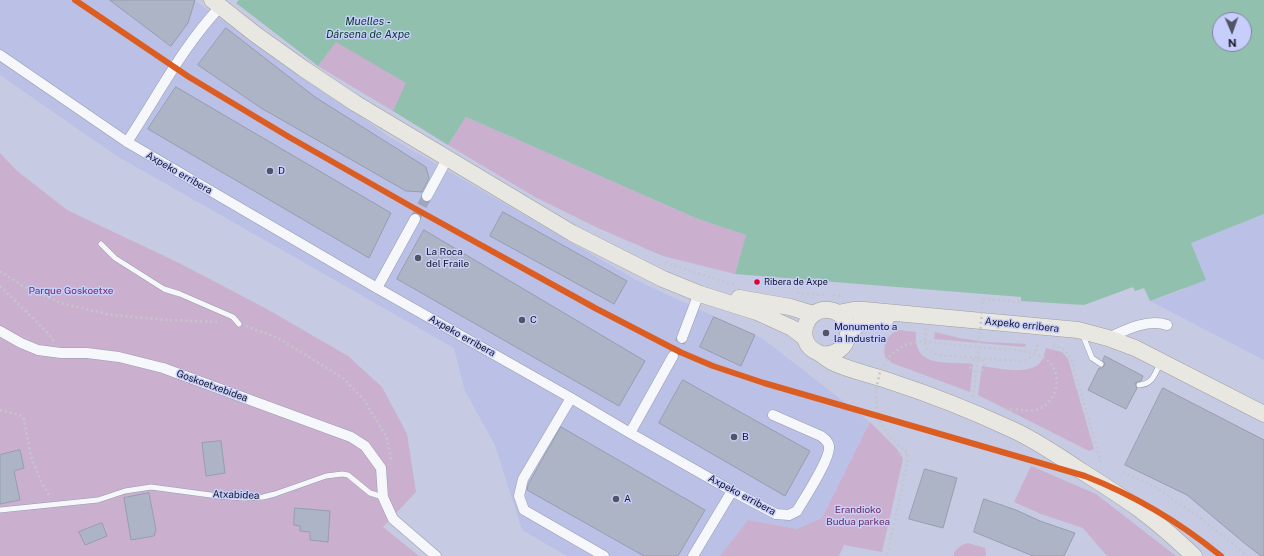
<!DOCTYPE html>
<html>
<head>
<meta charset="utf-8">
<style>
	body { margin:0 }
	#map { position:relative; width:1264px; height:556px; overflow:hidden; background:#c6cae2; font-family:"Public Sans",sans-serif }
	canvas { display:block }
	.north { position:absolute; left:1212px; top:12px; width:40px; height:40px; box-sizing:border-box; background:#c7cefb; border:1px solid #7f84a5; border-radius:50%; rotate:178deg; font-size:11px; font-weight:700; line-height:16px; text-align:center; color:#131524 }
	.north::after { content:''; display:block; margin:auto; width:14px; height:18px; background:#525466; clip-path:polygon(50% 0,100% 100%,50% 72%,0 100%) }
</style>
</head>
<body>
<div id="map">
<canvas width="1264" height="556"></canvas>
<div class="north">N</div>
</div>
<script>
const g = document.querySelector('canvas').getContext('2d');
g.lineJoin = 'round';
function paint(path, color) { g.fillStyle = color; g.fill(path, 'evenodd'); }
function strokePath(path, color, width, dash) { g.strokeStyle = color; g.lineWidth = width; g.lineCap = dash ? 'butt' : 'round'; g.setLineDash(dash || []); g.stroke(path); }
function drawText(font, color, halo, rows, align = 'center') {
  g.font = font + ' "Public Sans",sans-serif'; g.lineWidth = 3; g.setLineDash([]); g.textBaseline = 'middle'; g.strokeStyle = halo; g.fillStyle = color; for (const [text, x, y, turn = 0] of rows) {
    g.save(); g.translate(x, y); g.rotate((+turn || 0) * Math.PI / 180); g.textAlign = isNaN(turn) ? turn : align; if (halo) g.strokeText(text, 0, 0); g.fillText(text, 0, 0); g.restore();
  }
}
paint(new Path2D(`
	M 0,0 L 194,0 L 391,138 L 636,280 L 763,339 L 870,422 L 822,518 L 797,529 L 748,520 L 720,556 L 567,556 L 522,530 L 495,445 L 465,391 L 454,348 L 117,156 L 0,75 Z
	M 1264,214 L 1264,360 L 1150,301 L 1185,289 L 1190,243 Z`), '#bac0e6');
paint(new Path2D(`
	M 336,41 L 407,83 L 393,111 L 318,66 Z
	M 466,117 L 698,219 L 746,235 L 735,274 L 663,256 L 598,228 L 535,197 L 448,145 Z
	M 0,153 L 16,170 L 67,210 L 177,262 L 265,308 L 348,356 L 382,387 L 407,434 L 416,492 L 383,527 L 419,556 L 0,556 Z
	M 897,330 L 916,332 C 913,369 946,361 973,364 L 970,392 L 892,363 L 885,357 C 883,344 886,337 897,330 Z
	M 935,332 L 959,338 L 986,342 L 1026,344 L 1025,347 L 934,339 Z
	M 1046,348 L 1062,352 L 1068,359 L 1094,449 L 1089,451 L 978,395 L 982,366 C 998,368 1032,377 1042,360 C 1044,356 1045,352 1046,348 Z
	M 870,422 L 897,449 L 903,459 L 882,552 L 844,545 L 839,556 L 720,556 L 748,520 L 797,529 L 822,518 Z
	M 1031,466 L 1096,494 L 1176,556 L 1107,556 L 1083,528 L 1041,514 L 1014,502 Z
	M 968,543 L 985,548 L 986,556 L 954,556 L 954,553 C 957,548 962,544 968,543 Z`), '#cab0ce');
paint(new Path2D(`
	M 239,0 L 1264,0 L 1264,214 L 1191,243 L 1206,280 L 1150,301 L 1144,288 L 1135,291 L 1133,287 L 1084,305 L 1021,301 L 1021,297 L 735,274 L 746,235 L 698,219 L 466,117 L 448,145 L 393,111 L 406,83 L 336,42 L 318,66 L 236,3 ZM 1220,20 L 1244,20 L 1244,44 L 1220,44 Z`), '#92c0ae');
const building = new Path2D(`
	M 110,0 L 195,0 L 188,23 L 171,46 Z
	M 226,28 L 315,97 L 426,167 L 429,178 L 422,192 L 406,191 L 261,108 L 198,65 Z
	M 176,87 L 391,213 L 369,258 L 148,129 Z
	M 503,212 L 627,281 L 614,304 L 490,236 Z
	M 424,230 L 645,361 L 619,406 L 397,279 Z
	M 714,317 L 755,335 L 741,366 L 700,347 Z
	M 1105,356 L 1143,376 L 1141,381 L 1135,383 L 1137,388 L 1126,409 L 1088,390 L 1099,368 L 1102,368 L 1104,366 L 1105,363 L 1103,361 Z
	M 683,380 L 810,451 L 785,496 L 659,423 Z
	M 1163,388 L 1264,440 L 1264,556 L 1261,556 L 1243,542 L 1187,495 L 1125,465 Z
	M 561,427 L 705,510 L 678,556 L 644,556 L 527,490 L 528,485 Z
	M 221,441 L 225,473 L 206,476 L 202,443 Z
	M 20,450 L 24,468 L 14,471 L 20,500 L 0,504 L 0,455 Z
	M 925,469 L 957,478 L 943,528 L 909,519 Z
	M 149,493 L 156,530 L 154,536 L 131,540 L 124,498 Z
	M 984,499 L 1016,510 L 1040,521 L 1075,533 L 1064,556 L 1033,556 L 974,532 Z
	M 295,508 L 330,511 L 328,542 L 310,540 L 310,532 L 300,531 L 300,526 L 294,525 Z
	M 102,523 L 107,536 L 85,545 L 79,532 Z`);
paint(building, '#adb4c6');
strokePath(building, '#979daf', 1);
strokePath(new Path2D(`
	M 415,219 L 427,196
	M 673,356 L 682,338`), '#a2a6bc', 10, [10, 5]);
const lane = new Path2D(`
	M 101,244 L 115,258 L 164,289 L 180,294 L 233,317 L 239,324
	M 1084,338 L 1092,358 L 1101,364
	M 1139,385 C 1153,384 1154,375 1160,364
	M 0,510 L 98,500 L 125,491 L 151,487 L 218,496 L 244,498 L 263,497 L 275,494 L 326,476 L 342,474 L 348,475 L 370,493 L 383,497`);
const street = new Path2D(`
	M 220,7 C 183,46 157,97 127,142 L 377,288 L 571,398 L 630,433 L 732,491 L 776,514 L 789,515 L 797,511 C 804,499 831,458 829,446 C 828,441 825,439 821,436 L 773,415
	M 0,55 L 127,142
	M 427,196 L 447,159
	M 377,288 L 415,219
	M 0,331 L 21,343 L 38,350 L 61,353 L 87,353 L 119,357 L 163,368 L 351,437 L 365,446 L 381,468 L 383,497 L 393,519 L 436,556
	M 682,338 L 696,301 L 700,294
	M 1108,338 C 1125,330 1149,318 1167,325
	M 571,398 L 523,479 L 519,496 L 524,510 L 604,556
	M 630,433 L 673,356
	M 693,556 L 732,491`);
const primary = new Path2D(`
	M 212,0 L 255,34 L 304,69 L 355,103 L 572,233 L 663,279 L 700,294 L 757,312 L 792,328 L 804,337
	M 739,298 L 790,307 L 813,314
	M 838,313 L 853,310 L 864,310 L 1078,330 L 1108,338 L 1135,348 L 1264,414
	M 849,333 C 860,320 870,319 886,319
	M 821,354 C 853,358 858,314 829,310 C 805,307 794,342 817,352 C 822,355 827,359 832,362 C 851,371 873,375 892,382 C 932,395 972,411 1011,429 C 1036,440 1060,457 1083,472 C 1102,484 1121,496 1139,509 C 1158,523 1177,540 1194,556`);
strokePath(lane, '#989bad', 6);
strokePath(street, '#989bad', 11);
strokePath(primary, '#a09e9a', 17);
strokePath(new Path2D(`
	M 665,263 L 735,285
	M 0,271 L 23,286 L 61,303 L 111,315 L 166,320 L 220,322
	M 0,286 L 49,334 L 54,342
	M 797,293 L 826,295
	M 833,295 L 844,296
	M 983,299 L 1019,302 L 1019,305
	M 246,326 L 278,338 L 343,378 L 364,400 L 386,436 L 391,457 L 390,461
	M 926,328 C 924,345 923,350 940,355 L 1019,361 C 1031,360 1035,355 1038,344
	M 1053,345 L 1065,350 L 1071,358 L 1101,462
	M 876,391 C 877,423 882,433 908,453 L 907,465 L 887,556
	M 973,397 L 978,358
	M 0,410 L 20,415 L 24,419 L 31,457 L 41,481 L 50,497
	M 1005,410 L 1014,409
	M 900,454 L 908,454
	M 1123,472 L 1155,487 L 1200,518 L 1248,556`), '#c5c6cd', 2.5, [2, 3]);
strokePath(lane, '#f6f7fb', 5);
strokePath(street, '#f6f7fb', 10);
strokePath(primary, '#e8e7e1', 16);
strokePath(new Path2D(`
	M 978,358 L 981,358 C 985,362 986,367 982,371 L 975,372 C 970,369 968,365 971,360 L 978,357 L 983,299
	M 876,389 L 880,372 L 889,357 L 894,352 L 905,345 L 921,341 C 944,344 966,346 989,348 C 1006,350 1027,349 1043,357 C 1063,368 1060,398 1041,408 C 1034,412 1022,410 1014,409`), '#c5c6cd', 2.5, [2, 3]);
strokePath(new Path2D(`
	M 75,0 L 189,77 L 289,137 L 412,207 L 595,308 L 680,352 L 713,366 L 764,383 L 1085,476 C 1136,496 1178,521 1221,556`), '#dc5d22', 6);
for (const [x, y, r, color] of [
	[270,171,4,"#525466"],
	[418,258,4,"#525466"],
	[757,282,3.5,"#e4002b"],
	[522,320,4,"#525466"],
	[826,333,4,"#525466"],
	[734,437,4,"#525466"],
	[616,499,4,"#525466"]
]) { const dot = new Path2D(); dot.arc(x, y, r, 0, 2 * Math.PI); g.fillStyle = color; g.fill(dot); strokePath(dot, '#c7cefb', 1.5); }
drawText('9px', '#131524', '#c7cefb', [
	["Ribera de Axpe",764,282]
], 'left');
drawText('10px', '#131524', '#c7cefb', [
	["D",278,171],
	["La Roca",426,252],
	["del Fraile",426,264],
	["C",530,320],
	["Monumento a",834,327],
	["la Industria",834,339],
	["B",742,437],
	["A",624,499]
], 'left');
drawText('10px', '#131524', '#c7cefb', [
	["Axpeko erribera",179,173,30],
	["Axpeko erribera",1022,325,6],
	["Axpeko erribera",462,336,29],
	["Goskoetxebidea",212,386,20],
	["Atxabidea",236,495,2],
	["Axpeko erribera",742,495,28]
]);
drawText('10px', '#712e61', '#c7cefb', [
	["Parque Goskoetxe",71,291],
	["Erandioko",858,510],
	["Budua parkea",858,522]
]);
drawText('italic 11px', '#053b23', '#c7cefb', [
	["Muelles -",368,22],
	["Dársena de Axpe",368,35]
]);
</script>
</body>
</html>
